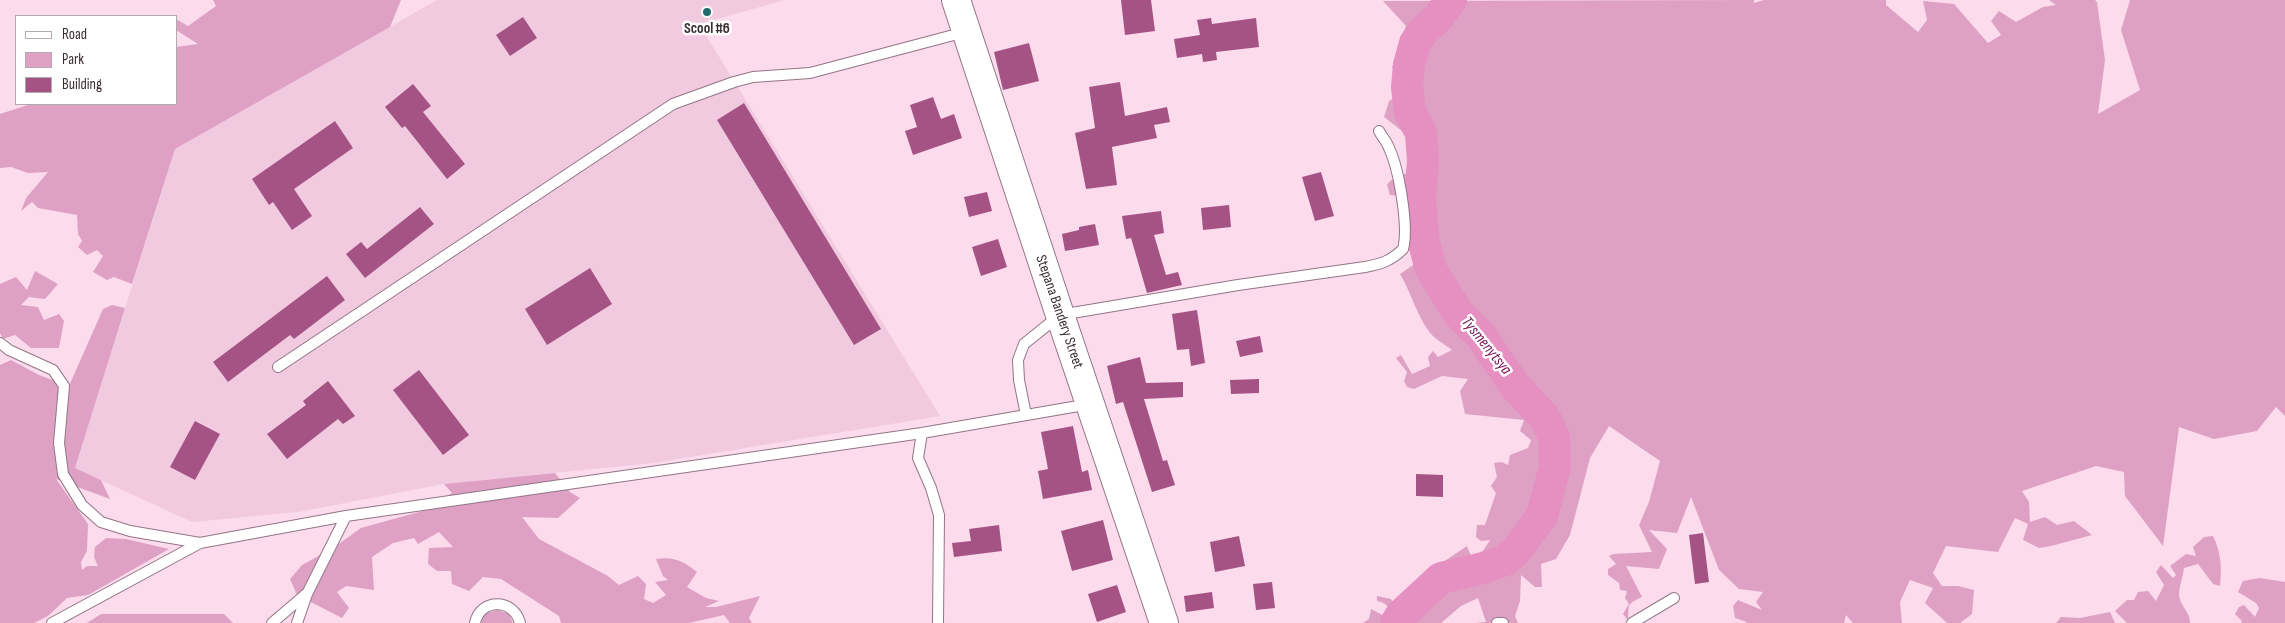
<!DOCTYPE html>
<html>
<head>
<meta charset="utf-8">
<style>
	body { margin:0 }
	#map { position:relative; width:2285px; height:623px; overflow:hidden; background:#fcdbed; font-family:"Sofia Sans Condensed",sans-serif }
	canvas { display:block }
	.legend { position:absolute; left:15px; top:15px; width:162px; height:90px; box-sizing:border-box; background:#fff; border:1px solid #b0abae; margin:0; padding:6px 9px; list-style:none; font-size:15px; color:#3a2d34 }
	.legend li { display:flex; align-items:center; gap:10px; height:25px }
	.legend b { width:25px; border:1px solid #b0abae }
</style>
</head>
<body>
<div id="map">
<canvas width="2285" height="623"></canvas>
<ul class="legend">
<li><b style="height:6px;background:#fff"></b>Road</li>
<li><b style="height:14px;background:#dea1c4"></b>Park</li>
<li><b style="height:14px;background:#a45384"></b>Building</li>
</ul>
</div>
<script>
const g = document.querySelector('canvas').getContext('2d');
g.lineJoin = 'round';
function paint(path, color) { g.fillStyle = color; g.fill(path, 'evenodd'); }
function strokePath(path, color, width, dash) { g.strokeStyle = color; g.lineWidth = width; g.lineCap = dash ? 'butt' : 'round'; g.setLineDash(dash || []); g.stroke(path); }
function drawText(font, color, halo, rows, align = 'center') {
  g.font = font + ' "Sofia Sans Condensed",sans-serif'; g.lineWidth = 5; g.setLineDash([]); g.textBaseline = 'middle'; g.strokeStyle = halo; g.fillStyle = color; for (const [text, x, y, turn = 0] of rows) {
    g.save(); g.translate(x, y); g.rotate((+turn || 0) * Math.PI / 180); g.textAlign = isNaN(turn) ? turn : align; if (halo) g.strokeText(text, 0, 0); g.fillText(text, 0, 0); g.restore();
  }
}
paint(new Path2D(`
	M 437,0 L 785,0 L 699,24 L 940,416 L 654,463 L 444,484 L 298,512 L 192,522 L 75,468 L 175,149 Z`), '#f1cae0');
paint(new Path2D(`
	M 213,0 L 401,0 L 390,27 L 175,149 L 132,284 L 114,277 L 107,280 L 93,272 L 103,256 L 97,250 L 87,255 L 78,247 L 82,241 L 78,234 L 77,215 L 38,208 L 32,202 L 21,211 L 26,198 L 48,172 L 28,173 L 11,167 L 0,168 L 0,114 L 31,104 L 176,104 L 176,47 L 198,44 L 176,30 L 176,19 L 188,26 L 216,6 Z
	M 1754,0 L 1754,3 L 1764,0 L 1886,0 L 1886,5 L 1918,32 L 1927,20 L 1923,1 L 1954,4 L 1988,43 L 2001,35 L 1991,21 L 1999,11 L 2016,22 L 2043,7 L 2056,5 L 2049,0 L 2095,0 L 2097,2 L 2105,60 L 2098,114 L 2140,90 L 2121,30 L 2130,0 L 2285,0 L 2285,416 L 2276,407 L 2257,431 L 2214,439 L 2179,427 L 2163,546 L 2125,496 L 2124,472 L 2096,466 L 2022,491 L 2029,502 L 2030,522 L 2045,517 L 2057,525 L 2074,521 L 2092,535 L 2051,546 L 2039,548 L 2023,540 L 2028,524 L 2015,518 L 1998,552 L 1946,546 L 1933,573 L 1942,586 L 1958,586 L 1974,590 L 1972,614 L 1960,623 L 1947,623 L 1925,603 L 1933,588 L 1910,580 L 1900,602 L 1902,623 L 1853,623 L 1846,615 L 1844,623 L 1745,623 L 1747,622 L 1735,618 L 1733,606 L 1738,600 L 1762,610 L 1756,602 L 1763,592 L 1739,589 L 1719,570 L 1691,497 L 1677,533 L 1649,530 L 1667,549 L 1659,569 L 1626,566 L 1642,597 C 1626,604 1629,605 1628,620 L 1623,614 L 1629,604 L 1625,598 L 1627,591 L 1620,590 L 1619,583 L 1608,575 L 1608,569 L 1616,564 L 1609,556 L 1613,554 L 1652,552 L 1639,525 L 1649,502 L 1660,461 L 1609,426 L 1590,458 L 1570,535 L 1556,559 L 1541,564 L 1542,587 L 1535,587 L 1521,575 L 1520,601 L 1515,616 L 1518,623 L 1475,623 L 1486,622 L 1478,598 L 1461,606 L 1441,623 L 1363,623 L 1369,619 L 1371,609 L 1396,622 C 1392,612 1389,603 1377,601 L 1377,596 L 1391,599 L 1399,612 L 1406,618 L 1409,601 L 1431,594 L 1430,571 L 1467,546 L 1472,559 L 1481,554 L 1490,540 L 1481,541 L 1476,537 L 1477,525 L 1485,525 L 1496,493 L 1491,486 L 1497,477 L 1494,463 L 1502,462 L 1508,465 L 1510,455 L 1528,448 L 1531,440 L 1520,431 L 1524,420 L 1465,414 L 1460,391 L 1468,379 L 1442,376 L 1414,389 L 1407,387 L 1404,381 L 1407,372 L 1396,358 L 1401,355 L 1412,374 L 1430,366 L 1428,357 L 1433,351 L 1438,357 L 1452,350 C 1446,345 1438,341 1433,336 C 1419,322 1411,292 1400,274 L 1438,248 C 1430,217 1427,198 1390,195 L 1387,185 L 1390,181 L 1411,171 L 1429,152 L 1384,117 L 1389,101 L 1417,85 L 1392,68 L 1406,26 L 1383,1 Z
	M 35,271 L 58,284 L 45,299 L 29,297 L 21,305 L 38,307 L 44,320 L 59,314 L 64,321 L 59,348 L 31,348 L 15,335 L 3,339 L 0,333 L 0,284 L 16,277 L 27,290 Z
	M 112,305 L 125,308 L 75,468 L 101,480 L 110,499 L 56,479 L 88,524 L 87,551 L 81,562 L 82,570 L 87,566 L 98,566 L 94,557 L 95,547 L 106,538 L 126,539 L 169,549 L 88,595 L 67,598 L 48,616 L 34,623 L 0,623 L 0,365 L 11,360 L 39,375 L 69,386 L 103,309 Z
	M 555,473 L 570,492 L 580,498 L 558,518 L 522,517 L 539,539 L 608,576 L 619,585 L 638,576 L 646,584 L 644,599 L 653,603 L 666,595 L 655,582 L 668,580 L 663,576 L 656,559 C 673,556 684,561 697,572 L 687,587 L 706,598 L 719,601 L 705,607 L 716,607 L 760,596 L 749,618 L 752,623 L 730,623 L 724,615 L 689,623 L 561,623 L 559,616 L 501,579 L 483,577 L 469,591 L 452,584 L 451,571 L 437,571 L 428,564 L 429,548 L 453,547 L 439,532 L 418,544 L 414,538 L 393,543 L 372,557 L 374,590 L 346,586 L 337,592 L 349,608 L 342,618 L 297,595 L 290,579 L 302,565 L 333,548 L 361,528 L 426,510 L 452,493 L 444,484 Z
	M 2213,536 C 2221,552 2222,568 2220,586 L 2213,584 L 2198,564 L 2184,568 C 2183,576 2180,584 2179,592 C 2178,605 2191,612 2190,623 L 2127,623 L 2115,611 L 2127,600 L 2134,600 L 2138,592 L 2148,591 L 2156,601 L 2164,585 L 2156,572 L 2161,565 L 2173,578 L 2176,575 L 2170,566 L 2186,554 L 2196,556 L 2193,547 L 2204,537 Z
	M 2260,578 L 2285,582 L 2285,623 L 2241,623 L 2242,621 L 2235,614 L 2239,607 L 2244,605 L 2255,617 L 2259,608 L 2256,603 L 2238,592 L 2243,581 Z
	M 497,610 L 509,614 L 513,623 L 481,623 L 485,614 Z
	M 2110,612 L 2115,623 L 2056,623 L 2061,617 L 2080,618 Z
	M 101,614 L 224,614 L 233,623 L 87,623 Z`), '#dea1c4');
strokePath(new Path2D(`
	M 1396,623 L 1401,615 L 1441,578 L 1483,568 L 1505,560 L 1517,550 L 1542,516 L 1555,467 L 1554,437 L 1545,418 L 1515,386 L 1481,336 L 1459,314 L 1431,270 L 1423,239 L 1420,196 L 1423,161 L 1421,133 L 1410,112 L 1407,87 L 1409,65 L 1415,43 L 1423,31 L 1438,18 L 1451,0`), '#e68fc1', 32);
paint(new Path2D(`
	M 1121,0 L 1151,0 L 1155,31 L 1125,35 Z
	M 523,17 L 537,38 L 510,56 L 496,35 Z
	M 1211,18 L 1212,24 L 1256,18 L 1259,47 L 1216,52 L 1217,60 L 1203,62 L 1202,54 L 1177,58 L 1174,39 L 1200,35 L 1197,20 Z
	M 1029,43 L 1039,81 L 1003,90 L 994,52 Z
	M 1120,82 L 1125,116 L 1167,107 L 1170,122 L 1154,125 L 1157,138 L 1112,147 L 1117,185 L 1086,189 L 1075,133 L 1095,128 L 1089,87 Z
	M 413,84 L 431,106 L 423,112 L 465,164 L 447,179 L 405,126 L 402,128 L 385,107 Z
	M 933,97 L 941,119 L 954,114 L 962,138 L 913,155 L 905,131 L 917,127 L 910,105 Z
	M 744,103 L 881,329 L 854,345 L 717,120 Z
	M 335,121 L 353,148 L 294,189 L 312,216 L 292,230 L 273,202 L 269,205 L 252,179 Z
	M 1321,172 L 1334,216 L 1315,221 L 1302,177 Z
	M 987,192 L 992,211 L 969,217 L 964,197 Z
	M 1229,205 L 1231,227 L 1203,230 L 1201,208 Z
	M 420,207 L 434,224 L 365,278 L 346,254 L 361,242 L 367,249 Z
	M 1161,211 L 1164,233 L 1154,235 L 1166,275 L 1178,272 L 1182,285 L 1147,293 L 1131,238 L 1126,239 L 1122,216 Z
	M 1095,224 L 1099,245 L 1065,251 L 1062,234 L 1079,230 L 1079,227 Z
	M 998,239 L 1007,267 L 981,276 L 972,247 Z
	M 590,268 L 612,304 L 547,345 L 525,309 Z
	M 327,276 L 345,300 L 294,339 L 290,335 L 228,382 L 213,362 Z
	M 1197,310 L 1205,363 L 1191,366 L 1189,349 L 1177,350 L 1172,314 Z
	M 1260,336 L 1263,352 L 1240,357 L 1236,341 Z
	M 1140,357 L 1146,383 L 1183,382 L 1183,397 L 1144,399 L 1163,461 L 1167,460 L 1175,485 L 1152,492 L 1123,402 L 1116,404 L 1107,366 Z
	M 419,370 L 469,435 L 443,455 L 393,390 Z
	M 1259,379 L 1259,393 L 1231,394 L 1230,380 Z
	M 328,381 L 355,416 L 343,424 L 338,419 L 287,459 L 267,434 L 306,405 L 303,401 Z
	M 195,421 L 220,434 L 195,480 L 170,467 Z
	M 1073,426 L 1082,472 L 1088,470 L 1092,490 L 1043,499 L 1038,471 L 1048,469 L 1041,432 Z
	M 1416,474 L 1443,475 L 1443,497 L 1416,496 Z
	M 1103,520 L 1113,560 L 1072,571 L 1061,531 Z
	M 999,525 L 1002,551 L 954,557 L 952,543 L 971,541 L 969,529 Z
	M 1703,533 L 1709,582 L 1695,584 L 1689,535 Z
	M 1239,536 L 1245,566 L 1215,572 L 1210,542 Z
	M 1272,582 L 1275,608 L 1256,610 L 1253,584 Z
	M 1117,585 L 1126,612 L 1097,622 L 1088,594 Z
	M 1212,592 L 1214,608 L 1186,612 L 1184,596 Z`), '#a45384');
const lane = new Path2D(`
	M 0,343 L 9,350 L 53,370 L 64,386 L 59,443 L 63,474 L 82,505 L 101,522 L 130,531 L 200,543
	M 278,367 L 673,104 L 734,82 L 753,77 L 810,73 L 965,32
	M 1026,415 L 1019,380 L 1018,360 L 1024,344 L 1060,315 L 1238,285 L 1365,267 C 1381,264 1391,261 1403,249 C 1409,227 1399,169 1389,148 C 1387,142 1382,137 1379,131
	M 922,433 L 918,458 L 931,488 L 939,515 L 938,623
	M 52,623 L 200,543 L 346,516 L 922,433 L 1090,404
	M 272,623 L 306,594
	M 297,623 L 307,594 L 346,516
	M 475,623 C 480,598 514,598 520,623
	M 1497,623 L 1503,623
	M 1632,623 L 1674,598`);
const secondary = new Path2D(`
	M 956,0 L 1060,315 L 1164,623`);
strokePath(lane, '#927585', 12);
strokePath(secondary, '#927585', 30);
strokePath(lane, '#fff', 10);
strokePath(secondary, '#fff', 28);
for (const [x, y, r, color] of [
	[707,12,5,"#1e6b6a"]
]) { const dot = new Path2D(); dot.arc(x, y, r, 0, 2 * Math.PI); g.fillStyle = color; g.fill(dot); strokePath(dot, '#fff', 2); }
drawText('bold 15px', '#3a2d34', '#fff', [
	["Scool #6",707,29]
]);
drawText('15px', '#3a2d34', '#fff', [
	["Stepana Bandery Street",1059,312,71]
]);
drawText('italic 16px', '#781158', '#fff', [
	["Tysmenytsya",1486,346,51]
]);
</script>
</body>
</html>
